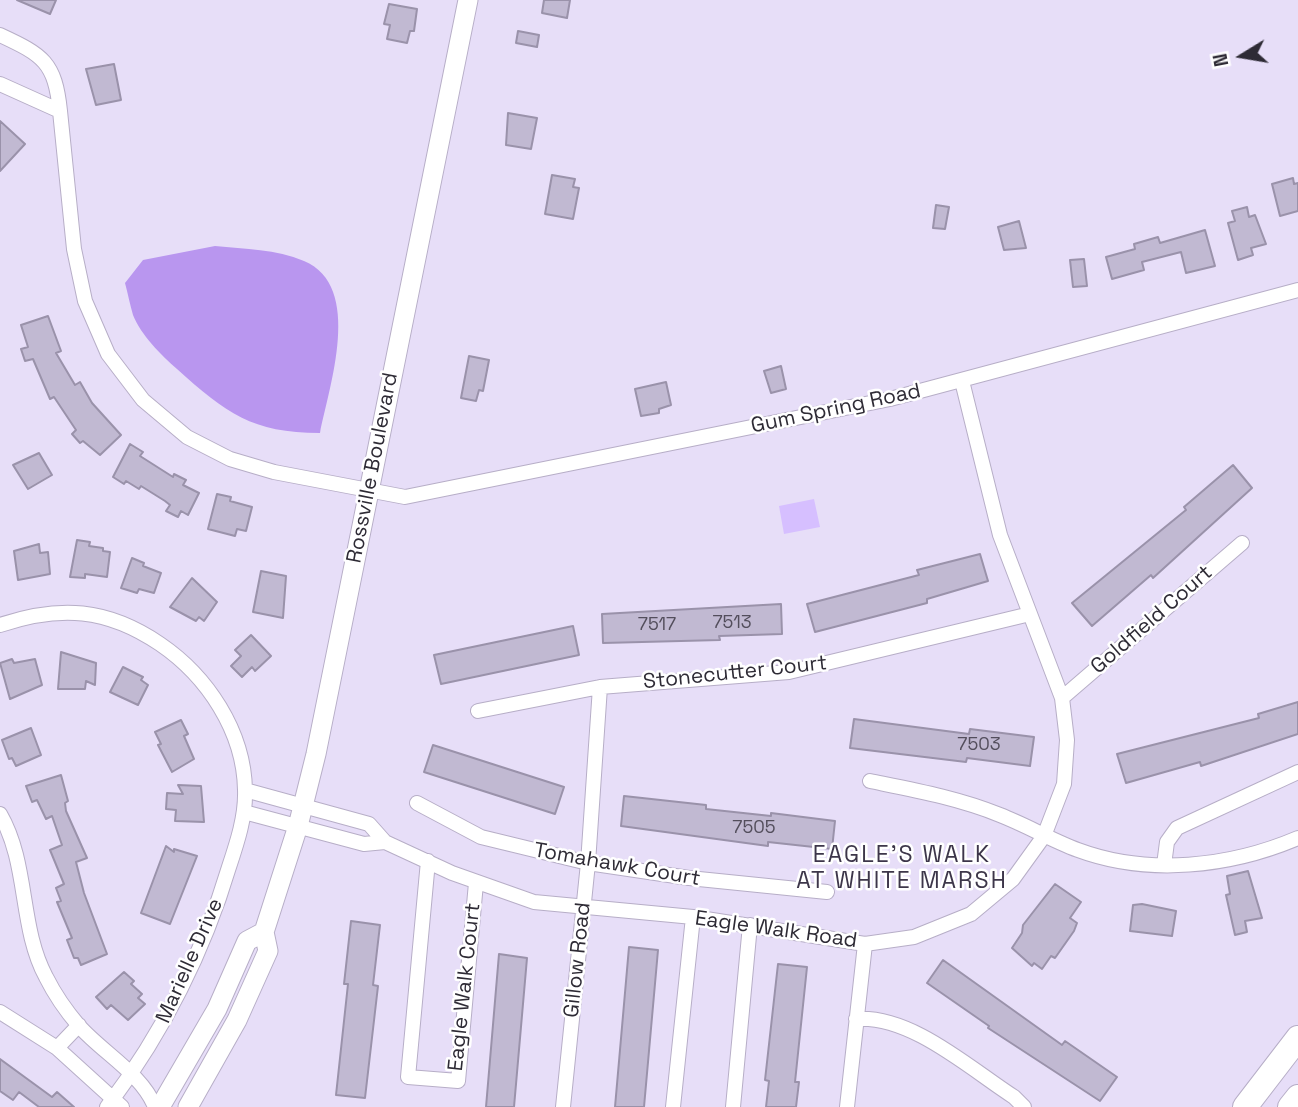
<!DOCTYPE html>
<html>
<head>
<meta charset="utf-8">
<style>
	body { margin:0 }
	#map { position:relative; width:1298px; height:1107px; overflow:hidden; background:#e7def8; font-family:"Space Grotesk",sans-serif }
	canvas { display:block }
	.north { position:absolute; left:1207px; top:21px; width:70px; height:70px; -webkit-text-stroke:5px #fff; paint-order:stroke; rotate:259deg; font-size:19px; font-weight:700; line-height:28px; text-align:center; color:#2e2b35 }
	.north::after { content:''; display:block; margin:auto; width:24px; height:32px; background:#2e2b35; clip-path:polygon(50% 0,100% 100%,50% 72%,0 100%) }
</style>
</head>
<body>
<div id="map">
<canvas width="1298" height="1107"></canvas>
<div class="north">N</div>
</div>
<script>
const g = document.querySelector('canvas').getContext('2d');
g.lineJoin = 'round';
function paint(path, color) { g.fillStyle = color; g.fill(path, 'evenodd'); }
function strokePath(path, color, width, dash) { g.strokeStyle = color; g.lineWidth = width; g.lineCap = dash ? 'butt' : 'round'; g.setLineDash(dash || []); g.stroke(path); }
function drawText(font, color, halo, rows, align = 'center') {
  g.font = font + ' "Space Grotesk",sans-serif'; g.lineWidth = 5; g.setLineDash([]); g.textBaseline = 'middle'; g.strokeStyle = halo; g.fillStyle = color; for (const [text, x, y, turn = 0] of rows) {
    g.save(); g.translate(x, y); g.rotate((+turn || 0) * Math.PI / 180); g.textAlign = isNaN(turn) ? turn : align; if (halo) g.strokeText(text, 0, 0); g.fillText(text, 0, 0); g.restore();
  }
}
paint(new Path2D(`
	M 814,499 L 820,527 L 784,534 L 779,506 Z`), '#d6bfff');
paint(new Path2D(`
	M 215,246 C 245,249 276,249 304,261 C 364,286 329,387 320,433 C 252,433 226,413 177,369 C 161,355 141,335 133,315 C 130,305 128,294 125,283 L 143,260 Z`), '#b996ef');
const building = new Path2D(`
	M 17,0 L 56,0 L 50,14 Z
	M 544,0 L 570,0 L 567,18 L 542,13 Z
	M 389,4 L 417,9 L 414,31 L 410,31 L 407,43 L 387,39 L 390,25 L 384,24 Z
	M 518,31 L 539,35 L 537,47 L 516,43 Z
	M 114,64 L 121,100 L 96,105 L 86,69 Z
	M 508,113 L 537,118 L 531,149 L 506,145 Z
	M 0,121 L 25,144 L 0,171 Z
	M 552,175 L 575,179 L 573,187 L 579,188 L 573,219 L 545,214 Z
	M 1293,178 L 1294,184 L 1298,183 L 1298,211 L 1280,216 L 1272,184 Z
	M 936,205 L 949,207 L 945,229 L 933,228 Z
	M 1247,207 L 1249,217 L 1255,215 L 1266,244 L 1251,248 L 1253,255 L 1238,260 L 1228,223 L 1235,221 L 1232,211 Z
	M 1019,221 L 1026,248 L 1004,250 L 998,227 Z
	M 1205,230 L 1215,266 L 1186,273 L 1181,252 L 1142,262 L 1144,270 L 1112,279 L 1106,257 L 1135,249 L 1134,244 L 1158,237 L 1160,243 Z
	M 1084,259 L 1087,286 L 1073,287 L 1070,260 Z
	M 48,316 L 61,351 L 56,353 L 75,385 L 80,382 L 92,403 L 121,435 L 100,455 L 83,441 L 80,443 L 72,434 L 76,430 L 54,397 L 50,399 L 33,359 L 25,361 L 21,349 L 28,347 L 21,325 Z
	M 469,356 L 489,360 L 483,391 L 479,390 L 476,401 L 461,398 Z
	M 781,366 L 786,389 L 771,393 L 764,371 Z
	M 666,382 L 671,405 L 659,409 L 659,413 L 641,416 L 635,389 Z
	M 130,444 L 143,452 L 140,456 L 173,477 L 174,474 L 186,480 L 183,485 L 199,493 L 188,515 L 181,511 L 178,517 L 166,511 L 170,505 L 165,501 L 141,486 L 139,489 L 126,481 L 124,484 L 113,477 Z
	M 39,453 L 52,475 L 28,489 L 13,465 Z
	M 1233,465 L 1252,488 L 1153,578 L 1151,575 L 1092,626 L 1072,603 L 1186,510 L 1184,507 Z
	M 217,494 L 231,497 L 230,501 L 252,507 L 246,531 L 237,529 L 235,536 L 208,529 Z
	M 77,540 L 90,542 L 89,546 L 103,548 L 103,551 L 110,552 L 107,577 L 85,574 L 85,578 L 70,577 Z
	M 39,544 L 40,553 L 48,552 L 50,574 L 18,580 L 14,551 Z
	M 980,554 L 988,581 L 927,599 L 927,603 L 815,632 L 807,604 L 919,575 L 917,570 Z
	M 132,558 L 144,563 L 143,566 L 161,573 L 154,593 L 139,589 L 137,593 L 121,588 Z
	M 261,571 L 286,576 L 283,618 L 253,612 Z
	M 192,578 L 217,602 L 204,621 L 199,617 L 196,621 L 170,607 Z
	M 781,604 L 782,634 L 719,636 L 720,640 L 603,643 L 602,614 Z
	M 573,626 L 579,655 L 441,684 L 434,655 Z
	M 251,635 L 271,656 L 255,671 L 252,667 L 242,677 L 231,666 L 241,656 L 235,650 Z
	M 61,652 L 96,663 L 95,685 L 86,681 L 85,689 L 58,689 Z
	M 12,659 L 14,663 L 35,659 L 42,685 L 10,699 L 0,663 Z
	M 123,667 L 143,677 L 141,680 L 148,685 L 138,705 L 110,692 Z
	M 1298,702 L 1298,734 L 1201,766 L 1200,762 L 1126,783 L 1117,754 L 1259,718 L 1258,714 Z
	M 854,719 L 969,734 L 970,729 L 1034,737 L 1030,766 L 967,758 L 966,762 L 850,748 Z
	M 181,720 L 188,734 L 184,736 L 194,759 L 172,772 L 158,745 L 161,744 L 155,732 Z
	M 31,728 L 41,755 L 16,766 L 12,758 L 9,759 L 2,740 Z
	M 433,745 L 564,787 L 555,814 L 424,772 Z
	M 61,775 L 68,801 L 65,803 L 66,811 L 87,858 L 76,862 L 84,893 L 107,954 L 81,965 L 78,958 L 74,958 L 67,940 L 72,938 L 57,902 L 61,901 L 56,888 L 64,884 L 50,850 L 62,845 L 52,816 L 46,819 L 37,800 L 32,802 L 26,786 Z
	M 178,785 L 201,786 L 204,822 L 175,821 L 176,810 L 166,809 L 167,793 L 183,794 Z
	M 624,796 L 706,805 L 706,809 L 771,816 L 771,813 L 835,821 L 832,849 L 768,842 L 768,846 L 621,826 Z
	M 166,846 L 174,852 L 174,849 L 197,856 L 170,924 L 141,913 Z
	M 1248,871 L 1262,918 L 1245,921 L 1247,932 L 1235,935 L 1226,895 L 1230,894 L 1227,876 Z
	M 1055,884 L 1081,902 L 1070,918 L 1077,923 L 1074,931 L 1055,958 L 1051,956 L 1042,969 L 1034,963 L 1032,966 L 1012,948 L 1022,933 L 1023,925 Z
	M 1142,904 L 1176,911 L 1172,936 L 1130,931 L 1133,905 Z
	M 351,921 L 380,925 L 373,985 L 378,986 L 365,1098 L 336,1095 L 348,984 L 344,984 Z
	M 629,947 L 658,950 L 644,1107 L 615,1107 Z
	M 499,954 L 527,958 L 514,1107 L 486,1107 Z
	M 943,960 L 1062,1045 L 1065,1041 L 1117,1077 L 1100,1101 L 988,1028 L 989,1026 L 927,983 Z
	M 778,964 L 807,967 L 795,1082 L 799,1082 L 796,1107 L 766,1107 L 769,1081 L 765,1080 Z
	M 124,972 L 134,981 L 131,984 L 142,994 L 138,998 L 145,1004 L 128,1020 L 111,1005 L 107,1009 L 96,997 Z
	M 0,1059 L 52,1097 L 57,1092 L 74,1107 L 39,1107 L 19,1092 L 13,1100 L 0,1091 Z`);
paint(building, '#c1b9d2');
strokePath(building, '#9a92aa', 2);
const street = new Path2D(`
	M 0,35 C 43,55 55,62 60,111 L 0,84
	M 60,111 L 74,249 L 85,301 L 108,354 L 143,400 L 187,437 L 230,459 L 274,472 L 405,497 L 890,399 L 1298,290
	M 0,625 C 60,605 107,608 160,644 C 207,676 244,731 245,790 C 246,816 237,843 229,867 C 203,954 162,1034 107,1107
	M 1062,698 L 1242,543
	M 478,711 L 600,687 L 789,672 L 1030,614
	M 870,781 C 914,790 958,798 1000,815 C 1026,825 1051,840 1078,850 C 1148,876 1230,867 1298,838
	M 245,790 L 369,824 L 385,842 L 452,873 L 534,902 L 693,917 L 865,944 L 914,937 L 971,914 L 1013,879 L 1044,836 L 1064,784 L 1067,740 L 1062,698 L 1000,535 L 962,381
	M 417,803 L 481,837 L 588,863 L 689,878 L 827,892
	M 244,812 L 364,844 L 385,842
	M 0,814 C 29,864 19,927 46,977 C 54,993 67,1012 79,1026 C 103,1053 142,1074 155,1107
	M 428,861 L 408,1077 L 458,1081 L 476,883
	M 1164,865 L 1167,842 L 1177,828 L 1298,772
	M 0,1012 L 57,1048 L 122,1107
	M 856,1019 C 911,1015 969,1068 1014,1097 L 1024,1107
	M 57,1048 L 79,1025
	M 563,1107 L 588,863 L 600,687
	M 673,1107 L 693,917
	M 733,1107 L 750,925
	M 847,1107 L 865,944`);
const secondary = new Path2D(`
	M 160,1107 L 217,1009 L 247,941 L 264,932
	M 188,1107 L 237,1020 L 268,951 L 264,932 L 298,826 L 316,754 L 468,0`);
const highway = new Path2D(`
	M 1245,1107 L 1298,1038
	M 1290,1107 L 1298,1097`);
strokePath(street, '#b7aec7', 16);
strokePath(secondary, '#b7aec7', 21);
strokePath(highway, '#b7aec7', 26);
strokePath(street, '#fff', 14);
strokePath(secondary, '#fff', 19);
strokePath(highway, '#fff', 24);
drawText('18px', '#534e5c', null, [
	["7513",732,623],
	["7517",657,625],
	["7503",979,745],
	["7505",754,828]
]);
drawText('21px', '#2e2b35', '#fff', [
	["Gum Spring Road",836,409,-12],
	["Rossville Boulevard",373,468,-79],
	["Goldfield Court",1152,620,-41],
	["Stonecutter Court",735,673,-6],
	["Tomahawk Court",617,865,10],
	["Eagle Walk Road",776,930,8],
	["Gillow Road",578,960,-84],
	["Marielle Drive",190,961,-66],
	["Eagle Walk Court",465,987,-84]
]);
g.letterSpacing = '2px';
drawText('23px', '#3d364a', '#fff', [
	["EAGLE'S WALK",902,856],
	["AT WHITE MARSH",902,882]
]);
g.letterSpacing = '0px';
</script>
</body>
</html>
